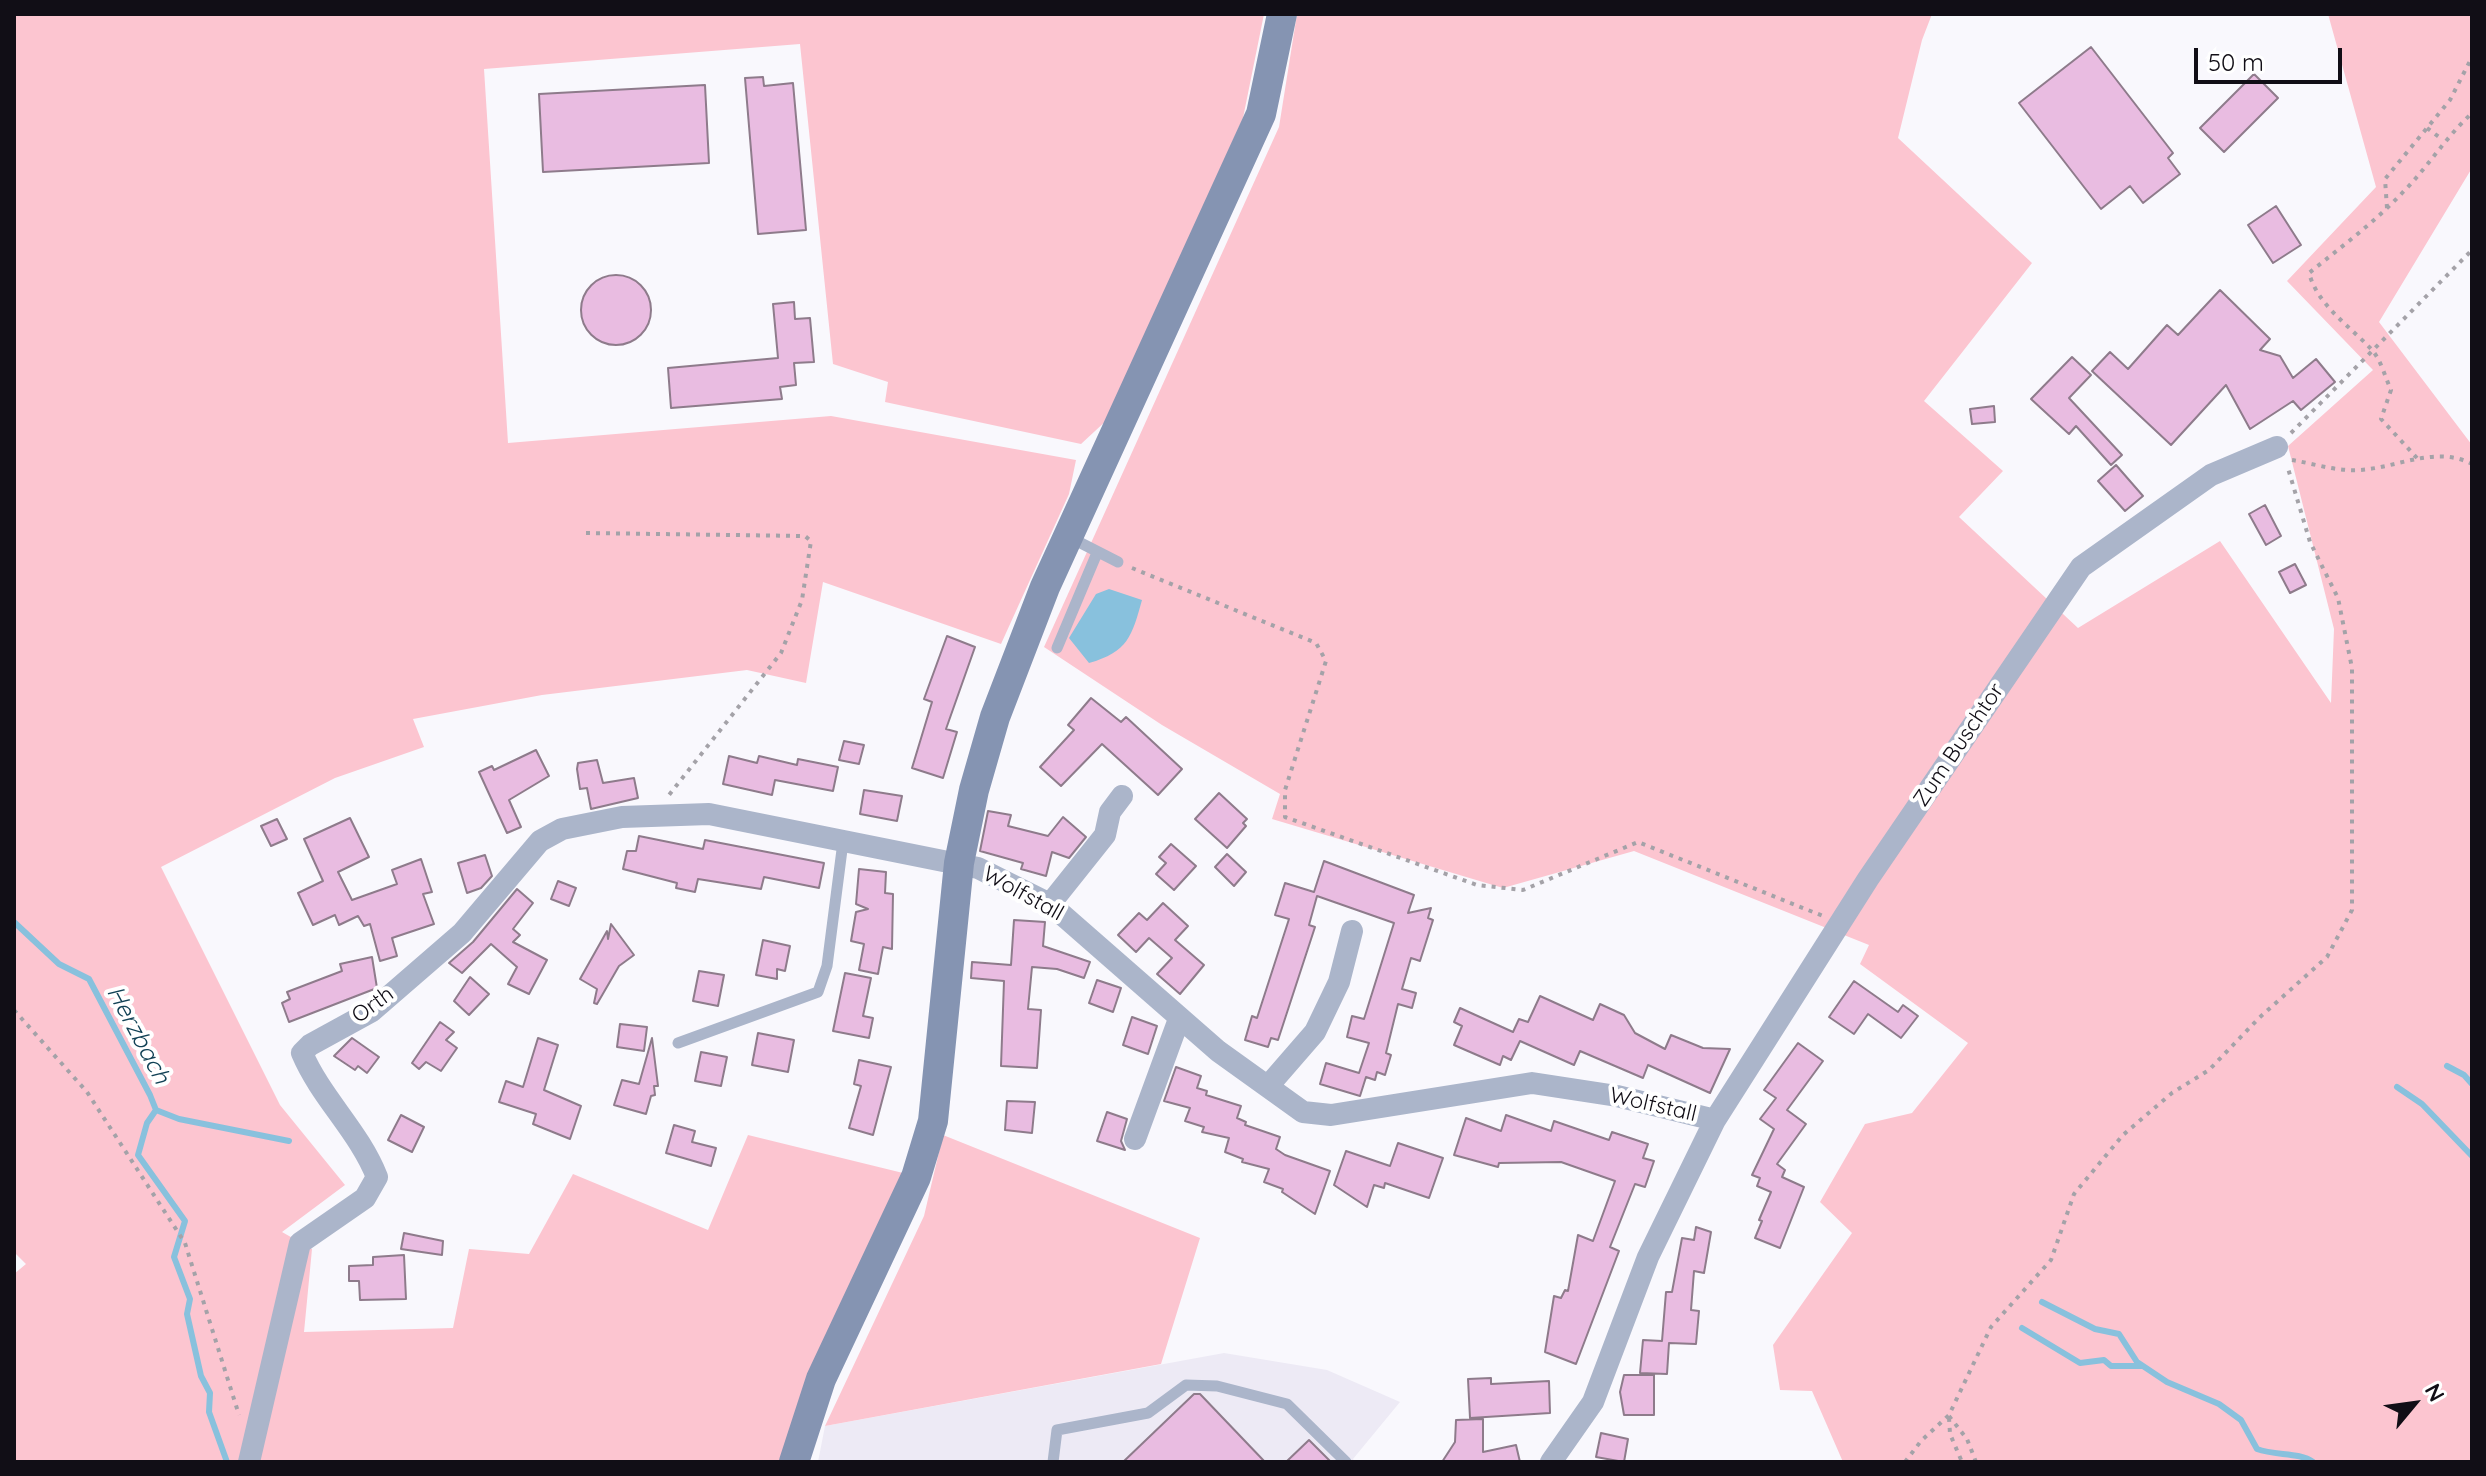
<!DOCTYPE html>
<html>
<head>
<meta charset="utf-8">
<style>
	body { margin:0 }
	#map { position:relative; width:2486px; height:1476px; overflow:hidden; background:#f9f8fd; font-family:Quicksand,sans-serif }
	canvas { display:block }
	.frame { position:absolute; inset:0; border:16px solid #110e16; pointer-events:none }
	.north { position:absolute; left:2374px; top:1364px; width:80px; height:80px; -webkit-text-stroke:6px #fff; paint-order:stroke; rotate:61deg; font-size:22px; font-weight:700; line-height:32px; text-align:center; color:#110e16 }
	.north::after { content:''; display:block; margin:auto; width:28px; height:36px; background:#110e16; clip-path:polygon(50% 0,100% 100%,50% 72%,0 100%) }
	.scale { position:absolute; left:2194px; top:48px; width:148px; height:36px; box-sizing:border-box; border:4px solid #110e16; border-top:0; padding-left:10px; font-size:24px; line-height:28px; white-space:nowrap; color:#110e16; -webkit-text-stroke:6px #fff; paint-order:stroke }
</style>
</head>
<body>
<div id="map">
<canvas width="2486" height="1476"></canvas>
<div class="frame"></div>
<div class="north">N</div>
<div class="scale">50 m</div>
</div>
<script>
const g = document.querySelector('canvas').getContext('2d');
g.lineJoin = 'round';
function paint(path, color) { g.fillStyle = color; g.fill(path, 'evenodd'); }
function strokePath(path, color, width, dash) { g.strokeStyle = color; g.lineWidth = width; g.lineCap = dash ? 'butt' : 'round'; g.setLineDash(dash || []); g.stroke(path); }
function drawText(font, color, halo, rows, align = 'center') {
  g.font = font + ' Quicksand,sans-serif'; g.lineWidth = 8; g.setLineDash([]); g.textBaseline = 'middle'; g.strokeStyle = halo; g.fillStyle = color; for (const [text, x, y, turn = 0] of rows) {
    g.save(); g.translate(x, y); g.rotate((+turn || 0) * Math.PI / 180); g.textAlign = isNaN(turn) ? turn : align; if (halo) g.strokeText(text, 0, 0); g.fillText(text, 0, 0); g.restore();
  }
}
paint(new Path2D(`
	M 1224,1353 L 1327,1370 L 1400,1402 L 1353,1459 L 1355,1462 L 818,1462 L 825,1426 Z`), '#edeaf5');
paint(new Path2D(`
	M 14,14 L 1264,14 L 1243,118 L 1108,419 L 1081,444 L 885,402 L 888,382 L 833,364 L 800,44 L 484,69 L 508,443 L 831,416 L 1076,460 L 1069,494 L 1001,644 L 823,582 L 806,683 L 747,670 L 542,695 L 413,719 L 424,747 L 335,778 L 161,867 L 280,1105 L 345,1185 L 282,1232 L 312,1249 L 304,1332 L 453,1328 L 469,1249 L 529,1254 L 573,1174 L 708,1230 L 748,1135 L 903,1173 L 784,1462 L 14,1462 L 14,1274 L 26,1264 L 14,1252 Z
	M 1297,14 L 1932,14 L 1922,40 L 1898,138 L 2032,263 L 1924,401 L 2003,471 L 1959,517 L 2078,628 L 2220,541 L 2331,703 L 2334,629 L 2288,446 L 2373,370 L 2287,281 L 2376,187 L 2328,14 L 2472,14 L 2472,168 L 2379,322 L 2472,445 L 2472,1462 L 1843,1462 L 1812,1391 L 1780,1390 L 1773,1345 L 1852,1233 L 1820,1202 L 1865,1124 L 1912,1113 L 1968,1043 L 1860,964 L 1869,945 L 1634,851 L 1503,888 L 1272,819 L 1280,794 L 1162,725 L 1044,647 L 1279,127 Z
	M 943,1135 L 1200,1238 L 1161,1364 L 825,1426 L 924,1216 Z`), '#fcc5d0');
paint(new Path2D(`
	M 1109,589 L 1142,600 C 1132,636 1128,652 1089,663 L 1069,638 L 1096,594 Z`), '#88c1dd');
strokePath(new Path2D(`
	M 14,922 L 59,964 L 89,979 L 150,1095 L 156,1110 L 147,1123 L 138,1155 L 185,1221 L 174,1257 L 190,1299 L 187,1314 L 201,1376 L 210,1393 L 209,1412 L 227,1462
	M 2447,1066 L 2464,1075 L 2472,1084
	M 2397,1087 L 2422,1104 L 2472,1156
	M 156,1110 L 179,1119 L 289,1141
	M 2042,1302 L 2095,1329 L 2119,1334 L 2137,1362 L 2167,1382 L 2219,1404 L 2241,1420 L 2257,1449 C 2276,1456 2299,1452 2313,1462
	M 2022,1328 L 2080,1363 L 2104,1360 L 2111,1366 L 2142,1366`), '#88c1dd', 6);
const building = new Path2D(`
	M 2091,47 L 2173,153 L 2168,158 L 2180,174 L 2143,203 L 2130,186 L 2101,209 L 2019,103 Z
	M 2254,74 L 2278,98 L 2224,152 L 2200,128 Z
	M 763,77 L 764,86 L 793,83 L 806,230 L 758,234 L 745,78 Z
	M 705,85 L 709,163 L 543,172 L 539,94 Z
	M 2276,206 L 2301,245 L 2273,263 L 2248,225 Z
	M581 310a35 35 0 1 1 70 0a35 35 0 1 1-70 0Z
	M 2220,290 L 2270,339 L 2260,350 L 2280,356 L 2293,378 L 2316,359 L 2335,382 L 2301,410 L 2293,401 L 2250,429 L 2226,385 L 2171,445 L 2092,371 L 2110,352 L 2128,369 L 2167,325 L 2178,335 Z
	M 794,302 L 795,319 L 810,318 L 814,362 L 794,363 L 796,385 L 780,387 L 782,399 L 671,408 L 668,368 L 778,358 L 773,304 Z
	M 2072,357 L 2091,375 L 2069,398 L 2122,455 L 2111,465 L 2076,426 L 2069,434 L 2031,399 Z
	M 1994,406 L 1995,422 L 1972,424 L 1970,409 Z
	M 2116,465 L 2143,496 L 2125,511 L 2098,481 Z
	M 2265,505 L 2281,536 L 2266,545 L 2249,514 Z
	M 2295,564 L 2306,585 L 2290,593 L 2279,572 Z
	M 947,636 L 975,647 L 946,729 L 957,732 L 943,778 L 912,768 L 932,702 L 924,699 Z
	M 1091,698 L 1121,722 L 1126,717 L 1182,769 L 1158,795 L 1102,744 L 1061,786 L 1040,767 L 1074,730 L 1068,725 Z
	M 844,741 L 864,745 L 859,764 L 839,760 Z
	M 536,750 L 549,776 L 509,800 L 521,827 L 507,833 L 479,772 L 492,766 L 494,770 Z
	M 729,756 L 757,763 L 759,756 L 797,765 L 798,759 L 838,767 L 833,791 L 775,780 L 772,795 L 723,784 Z
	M 597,760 L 603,783 L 634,778 L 638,798 L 591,809 L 587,788 L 580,789 L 577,769 L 578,763 Z
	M 864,790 L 902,796 L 897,821 L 860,814 Z
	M 1219,793 L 1247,819 L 1243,823 L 1246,826 L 1227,848 L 1195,819 Z
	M 988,811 L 1011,815 L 1008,826 L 1048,836 L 1063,817 L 1086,837 L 1069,858 L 1052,852 L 1046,876 L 1021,869 L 1023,863 L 980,851 Z
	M 350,818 L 369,857 L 338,872 L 352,900 L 397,884 L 392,870 L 421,859 L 432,892 L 423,894 L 434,924 L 392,938 L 397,956 L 380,961 L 370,924 L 364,926 L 358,916 L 339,925 L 335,915 L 313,925 L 298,893 L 323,881 L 304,839 Z
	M 277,819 L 287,839 L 271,846 L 261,826 Z
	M 639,836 L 703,849 L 705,840 L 824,863 L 819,888 L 764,877 L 761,889 L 698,879 L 695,892 L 676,888 L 677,883 L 623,869 L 627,851 L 636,851 Z
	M 1171,844 L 1196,866 L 1174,890 L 1156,874 L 1166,863 L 1159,857 Z
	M 1227,854 L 1246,872 L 1234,886 L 1215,867 Z
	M 485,855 L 492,876 L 481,888 L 467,893 L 458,863 Z
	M 1324,861 L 1414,895 L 1408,913 L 1431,908 L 1428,918 L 1433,920 L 1420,961 L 1411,958 L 1402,989 L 1416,993 L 1412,1008 L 1398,1004 L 1386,1053 L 1391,1055 L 1385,1075 L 1377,1072 L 1375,1080 L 1366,1077 L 1360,1096 L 1320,1084 L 1326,1063 L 1359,1073 L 1369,1043 L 1347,1037 L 1352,1016 L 1364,1019 L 1394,923 L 1317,896 L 1309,925 L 1315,927 L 1278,1040 L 1271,1038 L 1268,1047 L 1245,1040 L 1252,1016 L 1257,1018 L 1289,919 L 1275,915 L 1285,883 L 1314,892 Z
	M 859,869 L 886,872 L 885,893 L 893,894 L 892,949 L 883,947 L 878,974 L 859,970 L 864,944 L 851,941 L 856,912 L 868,909 L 856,904 Z
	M 558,881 L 576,888 L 569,906 L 551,899 Z
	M 517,889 L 533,903 L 513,929 L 520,935 L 513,942 L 547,960 L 529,994 L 508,984 L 517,967 L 491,944 L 462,973 L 449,963 L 473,942 Z
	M 1163,903 L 1188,926 L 1175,940 L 1204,965 L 1180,994 L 1157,974 L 1172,958 L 1149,938 L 1136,952 L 1118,935 L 1139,913 L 1147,920 Z
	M 1014,920 L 1045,922 L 1043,946 L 1090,962 L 1084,978 L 1057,969 L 1032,967 L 1028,1009 L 1041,1010 L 1037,1068 L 1001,1066 L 1004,981 L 971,978 L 972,962 L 1011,965 Z
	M 611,924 L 634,955 L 619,966 L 597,1004 L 594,1003 L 597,989 L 580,979 L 607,931 L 608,939 Z
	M 763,940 L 790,946 L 785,971 L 777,969 L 777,979 L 756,975 Z
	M 372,957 L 377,988 L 289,1022 L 282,1003 L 290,999 L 287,992 L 342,971 L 340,964 Z
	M 699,971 L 724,975 L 718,1006 L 693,1001 Z
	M 845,973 L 871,978 L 863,1016 L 873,1018 L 869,1038 L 833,1031 Z
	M 470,977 L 489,994 L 469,1015 L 454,1001 Z
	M 1097,980 L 1121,988 L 1113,1012 L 1089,1003 Z
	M 1854,981 L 1898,1012 L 1903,1005 L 1918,1016 L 1901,1038 L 1868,1014 L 1854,1034 L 1829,1017 Z
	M 1540,996 L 1593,1020 L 1600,1004 L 1624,1015 L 1635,1033 L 1665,1049 L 1671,1035 L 1703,1048 L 1730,1049 L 1710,1093 L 1648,1065 L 1643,1078 L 1580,1051 L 1574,1065 L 1520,1041 L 1511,1060 L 1503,1056 L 1500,1065 L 1454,1045 L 1462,1026 L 1454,1022 L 1460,1008 L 1513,1032 L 1519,1019 L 1528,1022 Z
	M 1132,1017 L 1157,1026 L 1148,1054 L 1123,1045 Z
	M 440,1022 L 454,1032 L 446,1040 L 457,1048 L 441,1071 L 426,1062 L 419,1069 L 412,1063 Z
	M 620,1024 L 647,1027 L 644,1051 L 617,1047 Z
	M 758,1033 L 794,1040 L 788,1072 L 752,1065 Z
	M 352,1038 L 379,1057 L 367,1073 L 358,1066 L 355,1070 L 334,1056 Z
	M 538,1038 L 558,1045 L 544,1090 L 581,1106 L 570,1139 L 533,1124 L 536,1114 L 499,1102 L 506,1081 L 523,1087 Z
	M 652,1038 L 658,1086 L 654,1086 L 655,1095 L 651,1096 L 646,1114 L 614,1105 L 622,1080 L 639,1084 Z
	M 1798,1043 L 1823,1061 L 1787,1110 L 1806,1124 L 1777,1164 L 1785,1170 L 1782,1177 L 1804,1187 L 1780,1248 L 1755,1238 L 1762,1221 L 1759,1220 L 1771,1192 L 1757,1186 L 1760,1178 L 1752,1175 L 1774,1129 L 1760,1119 L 1776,1098 L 1764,1090 Z
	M 701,1052 L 727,1057 L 721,1086 L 695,1081 Z
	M 859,1060 L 891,1067 L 873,1135 L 849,1128 L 861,1086 L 854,1084 Z
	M 1176,1067 L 1201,1076 L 1197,1088 L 1207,1091 L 1206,1095 L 1241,1106 L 1237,1118 L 1246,1122 L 1245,1125 L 1280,1137 L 1276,1149 L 1285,1155 L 1330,1171 L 1315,1214 L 1282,1192 L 1283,1189 L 1264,1182 L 1269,1169 L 1242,1162 L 1243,1159 L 1225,1152 L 1229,1138 L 1202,1132 L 1204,1127 L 1185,1121 L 1190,1108 L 1164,1101 Z
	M 1007,1101 L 1035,1102 L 1032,1133 L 1005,1130 Z
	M 1107,1112 L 1127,1119 L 1121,1141 L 1125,1150 L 1097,1141 Z
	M 401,1115 L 424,1127 L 412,1152 L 388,1140 Z
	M 1506,1115 L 1551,1131 L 1554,1121 L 1609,1140 L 1612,1132 L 1648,1144 L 1643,1158 L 1654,1161 L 1645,1187 L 1635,1184 L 1610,1247 L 1619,1251 L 1576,1364 L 1545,1352 L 1554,1296 L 1561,1298 L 1565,1290 L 1568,1291 L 1578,1235 L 1593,1241 L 1615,1181 L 1561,1162 L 1499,1163 L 1498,1167 L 1454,1155 L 1466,1118 L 1501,1131 Z
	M 674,1125 L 695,1131 L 692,1142 L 716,1148 L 711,1166 L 666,1153 Z
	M 1398,1143 L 1443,1158 L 1429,1198 L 1385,1183 L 1384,1188 L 1374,1185 L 1367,1207 L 1334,1185 L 1346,1151 L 1390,1166 Z
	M 1696,1227 L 1711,1232 L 1704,1273 L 1694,1271 L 1691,1310 L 1699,1311 L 1696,1344 L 1669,1343 L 1667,1374 L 1640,1373 L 1643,1340 L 1662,1341 L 1666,1292 L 1672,1292 L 1682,1238 L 1694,1240 Z
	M 404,1233 L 443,1241 L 442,1255 L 401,1249 Z
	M 404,1255 L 406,1299 L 360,1300 L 359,1281 L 349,1281 L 349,1266 L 373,1265 L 373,1257 Z
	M 1624,1375 L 1654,1375 L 1654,1415 L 1624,1415 L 1620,1392 Z
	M 1491,1378 L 1491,1384 L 1549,1381 L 1550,1413 L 1470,1418 L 1468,1379 Z
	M 1194,1394 L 1200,1394 L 1265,1462 L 1123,1462 Z
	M 1483,1419 L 1483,1452 L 1516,1445 L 1520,1462 L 1442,1462 L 1455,1442 L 1456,1420 Z
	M 1601,1433 L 1628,1439 L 1624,1462 L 1596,1457 Z
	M 1309,1440 L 1331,1462 L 1286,1462 Z`);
paint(building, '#e9bce1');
strokePath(building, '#8e7b8b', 2);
strokePath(new Path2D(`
	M 2427,128 L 2443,140
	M 2387,208 L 2385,179 L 2450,100 L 2472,57
	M 2291,433 L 2472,250
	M 2417,458 L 2381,419 L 2391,390 C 2385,377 2381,360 2372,350 C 2350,326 2318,306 2309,273 C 2341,247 2375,222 2403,192 C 2428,167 2445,138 2472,113
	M 2292,460 C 2310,463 2329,469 2348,470 C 2389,473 2432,443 2472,464
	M 586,533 L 805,536 L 811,541 L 802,600 L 781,653 L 669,795
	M 1132,568 L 1316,643 L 1326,661 L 1285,790 L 1285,817 L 1477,885 L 1523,890 L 1638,842 L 1823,916
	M 14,1010 L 87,1092 L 185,1243 L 239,1415
	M 1949,1416 L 1967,1439 L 1976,1462
	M 1949,1418 L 1950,1434 L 1962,1462
	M 1905,1462 L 1921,1441 L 1949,1415 L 1991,1327 L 2051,1260 L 2074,1194 L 2123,1135 L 2172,1093 L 2209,1070 L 2259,1018 L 2327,957 L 2352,910 L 2352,668 L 2338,598 L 2310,542 L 2287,465`), '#a4a2a8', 4, [4, 6]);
strokePath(new Path2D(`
	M 1069,537 L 1118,562
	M 1057,648 L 1097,553
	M 678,1043 L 818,992 L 827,966 L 843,842
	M 1053,1462 L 1057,1430 L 1148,1413 L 1186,1385 L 1217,1386 L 1287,1404 L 1346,1462`), '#abb5ca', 11);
strokePath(new Path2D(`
	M 1050,904 L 1105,835 L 1110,812 L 1122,796
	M 1269,1085 L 1315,1032 L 1339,982 L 1352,931
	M 1135,1139 L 1179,1019
	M 249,1462 L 300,1243 L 365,1198 L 377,1177 C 359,1131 321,1098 302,1053 L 310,1045 L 372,1011 L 462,933 L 540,841 L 562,829 L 622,817 L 709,814 L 978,868 L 1050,904 L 1218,1051 L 1303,1112 L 1331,1115 L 1532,1083 L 1617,1096 L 1715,1120
	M 1551,1462 L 1593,1402 L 1648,1257 L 1715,1120 L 1868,879 L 2081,567 L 2211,475 L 2277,447`), '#abb5ca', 22);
strokePath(new Path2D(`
	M 794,1462 L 821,1379 L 916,1177 L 933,1121 L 959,863 L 974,790 L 995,717 L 1045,587 L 1261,114 L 1282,14`), '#8594b2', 30);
drawText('22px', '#110e16', '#fff', [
	["Zum Buschtor",1959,745,-56],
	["Wolfstall",1023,894,29],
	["Orth",373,1005,-36],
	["Wolfstall",1653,1105,13]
]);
drawText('italic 24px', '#114155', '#fff', [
	["Herzbach",138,1035,62]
]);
</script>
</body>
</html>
